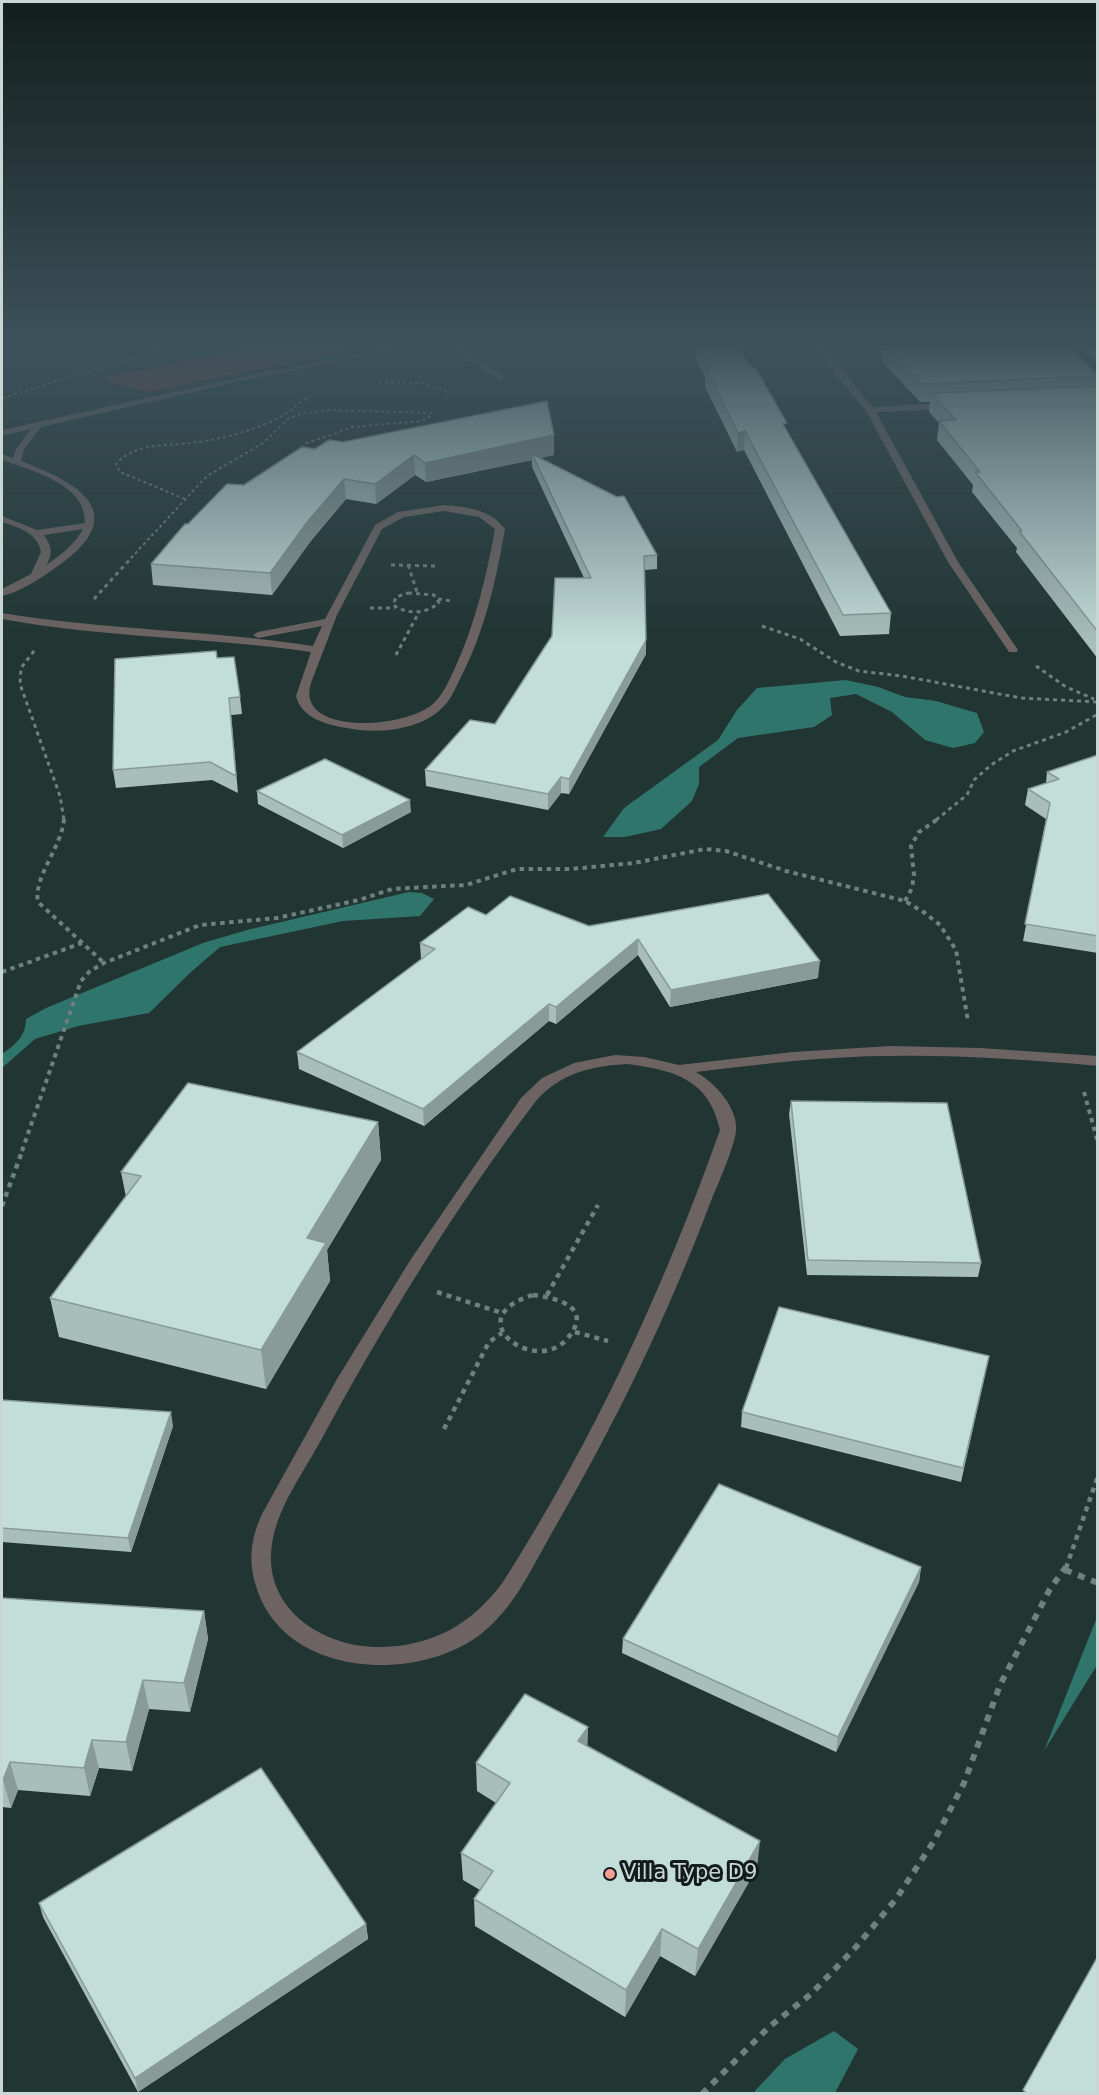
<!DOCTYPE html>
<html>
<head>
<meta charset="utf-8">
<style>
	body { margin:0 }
	#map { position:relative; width:1099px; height:2095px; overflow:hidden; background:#213633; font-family:"DejaVu Sans",sans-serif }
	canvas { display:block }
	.frame { position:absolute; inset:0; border:3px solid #c9d6d4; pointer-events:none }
</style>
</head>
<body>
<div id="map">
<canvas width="1099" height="2095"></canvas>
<div class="frame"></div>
</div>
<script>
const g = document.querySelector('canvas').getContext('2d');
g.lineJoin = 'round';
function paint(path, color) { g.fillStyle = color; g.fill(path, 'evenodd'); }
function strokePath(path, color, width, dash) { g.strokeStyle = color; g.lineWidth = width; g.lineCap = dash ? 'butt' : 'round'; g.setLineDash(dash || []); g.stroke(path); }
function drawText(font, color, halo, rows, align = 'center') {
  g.font = font + ' "DejaVu Sans",sans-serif'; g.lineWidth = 6; g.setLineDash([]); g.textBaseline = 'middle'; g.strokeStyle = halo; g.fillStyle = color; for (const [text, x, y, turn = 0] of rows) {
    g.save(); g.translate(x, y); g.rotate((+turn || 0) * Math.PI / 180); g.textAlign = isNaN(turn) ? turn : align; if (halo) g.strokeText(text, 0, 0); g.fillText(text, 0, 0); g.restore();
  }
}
paint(new Path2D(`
	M 240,350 L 357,350 L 147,392 L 111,383 L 107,377 Z`), '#923a39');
paint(new Path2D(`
	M 846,680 L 878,687 L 905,697 L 936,701 L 977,713 L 984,732 L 975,743 L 953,748 L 925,740 L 892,712 L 856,694 L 830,698 L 832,715 L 814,727 L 738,738 L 699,767 L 699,784 L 692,801 L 661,829 L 625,837 L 603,837 L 624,808 L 718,740 L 737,710 L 757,688 Z
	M 409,892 L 422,893 L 434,899 L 420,916 L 343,921 L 220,947 L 191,972 L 149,1013 L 78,1026 L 35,1039 L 2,1068 L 2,1054 C 15,1045 26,1036 26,1019 L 46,1008 L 203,943 L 247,930 Z
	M 1097,1617 L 1097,1665 L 1044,1751 Z
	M 834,2031 L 858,2049 L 835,2093 L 753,2093 L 785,2059 Z`), '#2f756c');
strokePath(new Path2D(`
	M 379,383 C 402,382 426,380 447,392 L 447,396
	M 2,398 L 158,350
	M 185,499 L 120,472 L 116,464 C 134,443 165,446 190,443 C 220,440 257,430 284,415 C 293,410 300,401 310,396
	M 131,558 L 207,476 L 263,443 L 288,419 L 300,414 L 328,410 L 431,413 L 432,415 L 422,421 L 353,427 L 302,445`), '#6f807e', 2, [3, 3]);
strokePath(new Path2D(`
	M 391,565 L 435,566
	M 408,565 L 417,592
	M 408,593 L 434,595 L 439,603 C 425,614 408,615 393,605 L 396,597 Z
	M 94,599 L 132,557
	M 438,599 L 452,601
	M 370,608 L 395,608
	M 762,626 L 800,639 L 836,662 L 859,671 L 902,676 L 1021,698 L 1098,702
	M 34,651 L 21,668 L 20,684 L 60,796 L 64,820
	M 396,655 L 419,612
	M 1036,666 L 1066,687 L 1094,699
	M 936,820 L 967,795 L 974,780 L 991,765 L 1013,751 L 1066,732 L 1098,714`), '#6f807e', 3, [4, 4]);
strokePath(new Path2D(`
	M 64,819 C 62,847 33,877 38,902 L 104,963
	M 905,901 L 912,888 L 914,875 L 911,846 L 919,832 L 938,819
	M 2,972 L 82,943
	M 1084,1092 L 1098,1143
	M 22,1151 L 81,981 L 90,971 L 104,963 L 200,925 L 277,918 L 359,900 L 392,889 L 466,885 L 517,869 L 571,869 L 634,863 L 705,849 L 726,851 L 786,871 L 905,901 L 925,913 L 940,925 L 956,950 L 968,1021`), '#6f807e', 4, [4.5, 4.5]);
strokePath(new Path2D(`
	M 2,1206 L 23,1149
	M 437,1292 L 502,1313
	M 533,1295 C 559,1298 595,1308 566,1340 C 534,1375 457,1318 533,1295 Z
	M 547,1295 L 598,1205
	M 575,1332 L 608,1341
	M 444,1429 L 489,1342 L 502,1333
	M 1066,1568 L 1098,1476`), '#6f807e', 4.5, [5, 5]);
strokePath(new Path2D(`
	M 1065,1570 L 1098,1583
	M 702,2094 L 769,2027 L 811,1994 L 856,1947 L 896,1899 L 934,1841 L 964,1783 L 1000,1685 L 1050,1589 L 1066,1567`), '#6f807e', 6, [7, 7]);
paint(new Path2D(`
	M 455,350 L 464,350 L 506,378 L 499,380 Z`), '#6d6362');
paint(new Path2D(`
	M 384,350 L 400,350 L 255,378 L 41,427 L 24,449 L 21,461 C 80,483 132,514 58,566 C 43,577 20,592 2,596 L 2,589 L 31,574 L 41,552 C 38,533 18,527 2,522 L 2,516 L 37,530 L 85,523 C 86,483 31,471 2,460 L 2,454 L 13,458 L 16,449 L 31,429 L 2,436 L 2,430 L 255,374 ZM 83,529 C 74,545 61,555 46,565 C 54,554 51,545 44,535 Z
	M 815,350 L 823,350 L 839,365 L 872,407 L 948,403 L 952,406 L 948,409 L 876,412 L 958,562 L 1018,650 L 1017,652 L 1009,652 L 948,562 L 866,411 Z
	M 444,505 C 467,507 490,509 505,529 C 496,581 484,634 459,681 C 454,691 450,701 442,708 C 419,731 377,734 347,728 C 327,725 301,718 296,696 L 311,652 C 208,637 104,638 2,619 L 2,613 C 105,630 210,630 313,646 L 322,626 L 258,638 L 253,635 L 258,632 L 325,619 L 375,525 L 398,512 ZM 444,511 L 479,517 L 495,529 C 486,578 475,625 454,670 C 449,681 443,694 435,702 C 410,729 294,737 311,683 L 337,615 L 382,529 L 404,517 Z
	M 891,1046 L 980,1048 L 1098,1056 L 1098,1066 C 1029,1060 961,1055 892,1056 C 826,1056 761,1064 696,1072 C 715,1083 738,1107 736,1131 C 734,1148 718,1184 711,1201 C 668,1315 615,1424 554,1529 C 532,1567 514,1610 477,1637 C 410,1684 282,1675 256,1586 C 248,1560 251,1538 262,1514 L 337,1379 L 411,1259 L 521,1098 L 542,1078 L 574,1063 L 615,1055 L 644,1057 L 679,1065 L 793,1052 ZM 627,1064 C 674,1070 709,1079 720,1130 C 664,1288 593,1441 503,1582 C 472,1624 433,1646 381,1647 C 322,1648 262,1608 272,1544 C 277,1508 303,1473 320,1442 C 384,1324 455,1207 536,1101 C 560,1073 592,1066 627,1064 Z`), '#6d6362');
paint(new Path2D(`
	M 697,350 L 740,350 L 891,613 L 889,634 L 840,636 L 744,450 L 737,452 L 705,387 L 705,377 L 696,360 Z
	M 882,350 L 1073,350 L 1098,375 L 1097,386 L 1098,386 L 1098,659 L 1016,552 L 1017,548 L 972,492 L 973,485 L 937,440 L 939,423 L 929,412 L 930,402 L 920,402 L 881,360 Z
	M 1080,350 L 1098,350 L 1098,361 Z
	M 343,442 L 554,455 L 540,458 L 657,555 L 657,569 L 645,570 L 646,654 L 569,794 L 561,793 L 548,810 L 426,786 L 425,770 L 495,724 L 552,636 L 584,578 L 532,467 L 532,460 L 426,482 L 415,475 L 376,504 L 346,499 L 310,542 L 272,595 L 153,585 L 151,564 L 188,524 L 244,485 L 315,449 Z
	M 217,658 L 240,697 L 242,714 L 231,715 L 238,793 L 212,780 L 116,788 L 113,770 Z
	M 1098,755 L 1098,953 L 1023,941 L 1046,819 L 1025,805 L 1028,789 L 1046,783 L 1047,772 Z
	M 257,791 L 411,812 L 343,848 L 258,804 Z
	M 486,915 L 589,926 L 818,978 L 670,1007 L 638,955 L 556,1024 L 549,1021 L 424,1126 L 299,1069 L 297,1052 L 421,959 L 420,943 Z
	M 791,1101 L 981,1263 L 978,1277 L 807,1275 L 789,1114 Z
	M 378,1122 L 381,1160 L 327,1250 L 330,1281 L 266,1389 L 59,1337 L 50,1298 L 126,1197 L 121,1172 Z
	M 986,1370 L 961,1482 L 741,1427 L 742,1412 Z
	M 2,1400 L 173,1426 L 131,1552 L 2,1542 Z
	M 921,1567 L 919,1582 L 836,1752 L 622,1653 L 623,1639 Z
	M 2,1598 L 204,1611 L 208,1639 L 190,1712 L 149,1709 L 132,1771 L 99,1768 L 90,1796 L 18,1790 L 11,1808 L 2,1807 Z
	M 588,1727 L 587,1746 L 757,1868 L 695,1976 L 660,1956 L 625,2017 L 475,1926 L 474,1899 L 480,1890 L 463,1880 L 461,1853 L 496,1803 L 477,1791 L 476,1763 Z
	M 39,1903 L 366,1924 L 368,1939 L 138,2092 L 43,1917 Z`), '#a8beba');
paint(new Path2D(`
	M 745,431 L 744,450 L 737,452 L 738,433 Z
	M 554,435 L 554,455 L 534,459 L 532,454 L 532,460 L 426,482 L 425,463 Z
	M 414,455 L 415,475 L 376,504 L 375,484 Z
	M 344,479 L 346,499 L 310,542 L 272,595 L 270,573 L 308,521 Z
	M 646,640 L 646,654 L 569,794 L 569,779 Z
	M 561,777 L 561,793 L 548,810 L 548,794 Z
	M 410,800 L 411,812 L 343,848 L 342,835 Z
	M 638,939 L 638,955 L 556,1024 L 556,1007 Z
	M 820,961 L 818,978 L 670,1007 L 671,990 Z
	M 549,1004 L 549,1021 L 424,1126 L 423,1109 Z
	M 378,1122 L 381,1160 L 327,1250 L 330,1281 L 266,1389 L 261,1350 L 307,1238 Z
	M 171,1412 L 173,1426 L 131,1552 L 128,1538 Z
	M 921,1567 L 919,1582 L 836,1752 L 838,1737 Z
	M 204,1611 L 208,1639 L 190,1712 L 184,1683 Z
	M 143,1680 L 149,1709 L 132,1771 L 126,1742 Z
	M 588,1727 L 587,1755 L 578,1741 Z
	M 92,1740 L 99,1768 L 90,1796 L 84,1768 Z
	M 10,1762 L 18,1790 L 11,1808 L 3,1780 Z
	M 760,1841 L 757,1868 L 695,1976 L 698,1949 Z
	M 366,1924 L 368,1939 L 138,2092 L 135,2078 Z
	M 662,1929 L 660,1956 L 625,2017 L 626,1990 Z`), '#889b97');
const building = new Path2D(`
	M 701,350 L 740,350 L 751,368 L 755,367 L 787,423 L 783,424 L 891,613 L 843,615 L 745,431 L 738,433 L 706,369 L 711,369 Z
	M 889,350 L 1073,350 L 1098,376 L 922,384 Z
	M 1098,386 L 1098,632 L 1019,531 L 1022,531 L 975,472 L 980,472 L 939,421 L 956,420 L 931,393 Z
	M 547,401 L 554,435 L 425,463 L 414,455 L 375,484 L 344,479 L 308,521 L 270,573 L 151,564 L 185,524 L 188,524 L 227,484 L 244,485 L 302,447 L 315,449 L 329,440 L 343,442 Z
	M 532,454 L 617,497 L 624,496 L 657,555 L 644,556 L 646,640 L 569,779 L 561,777 L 548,794 L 425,770 L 470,720 L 495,724 L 552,636 L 555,578 L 591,578 Z
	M 216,651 L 217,658 L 234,657 L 240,697 L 229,698 L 236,776 L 210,762 L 113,770 L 115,659 Z
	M 1098,755 L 1098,936 L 1025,924 L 1050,803 L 1028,789 L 1059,779 L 1047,772 Z
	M 325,759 L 410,800 L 342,835 L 257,791 Z
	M 768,894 L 820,961 L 671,990 L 638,939 L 556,1007 L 549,1004 L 423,1109 L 297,1052 L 435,949 L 420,943 L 468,907 L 486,915 L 510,896 L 589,926 Z
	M 188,1083 L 378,1122 L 307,1238 L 326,1243 L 261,1350 L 50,1298 L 141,1176 L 121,1172 Z
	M 791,1101 L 947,1103 L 981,1263 L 808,1260 Z
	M 779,1307 L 989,1356 L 963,1468 L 742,1412 Z
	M 2,1400 L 171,1412 L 128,1538 L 2,1528 Z
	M 719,1484 L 921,1567 L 838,1737 L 623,1639 Z
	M 2,1598 L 204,1611 L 184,1683 L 143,1680 L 126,1742 L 92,1740 L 84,1768 L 10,1762 L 3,1780 L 2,1780 Z
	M 525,1694 L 588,1727 L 578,1741 L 760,1841 L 698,1949 L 662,1929 L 626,1990 L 474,1899 L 493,1871 L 461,1853 L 510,1783 L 476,1763 Z
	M 261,1768 L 366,1924 L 135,2078 L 39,1903 Z
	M 1098,1956 L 1098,2094 L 1028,2094 L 1023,2090 Z`);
paint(building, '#c3ddd8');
strokePath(building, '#889b97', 1.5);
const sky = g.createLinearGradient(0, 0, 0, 643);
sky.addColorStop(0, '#121e1c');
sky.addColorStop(0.54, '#3d525b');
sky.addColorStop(1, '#3d525b00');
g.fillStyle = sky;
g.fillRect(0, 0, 1099, 643);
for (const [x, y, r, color] of [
	[610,1874,6,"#f59c96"]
]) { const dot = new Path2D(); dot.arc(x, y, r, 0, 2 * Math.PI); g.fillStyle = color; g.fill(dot); strokePath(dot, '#121c1a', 2); }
drawText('21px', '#c9d6d4', '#121c1a', [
	["Villa Type D9",622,1874]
], 'left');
</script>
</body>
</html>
